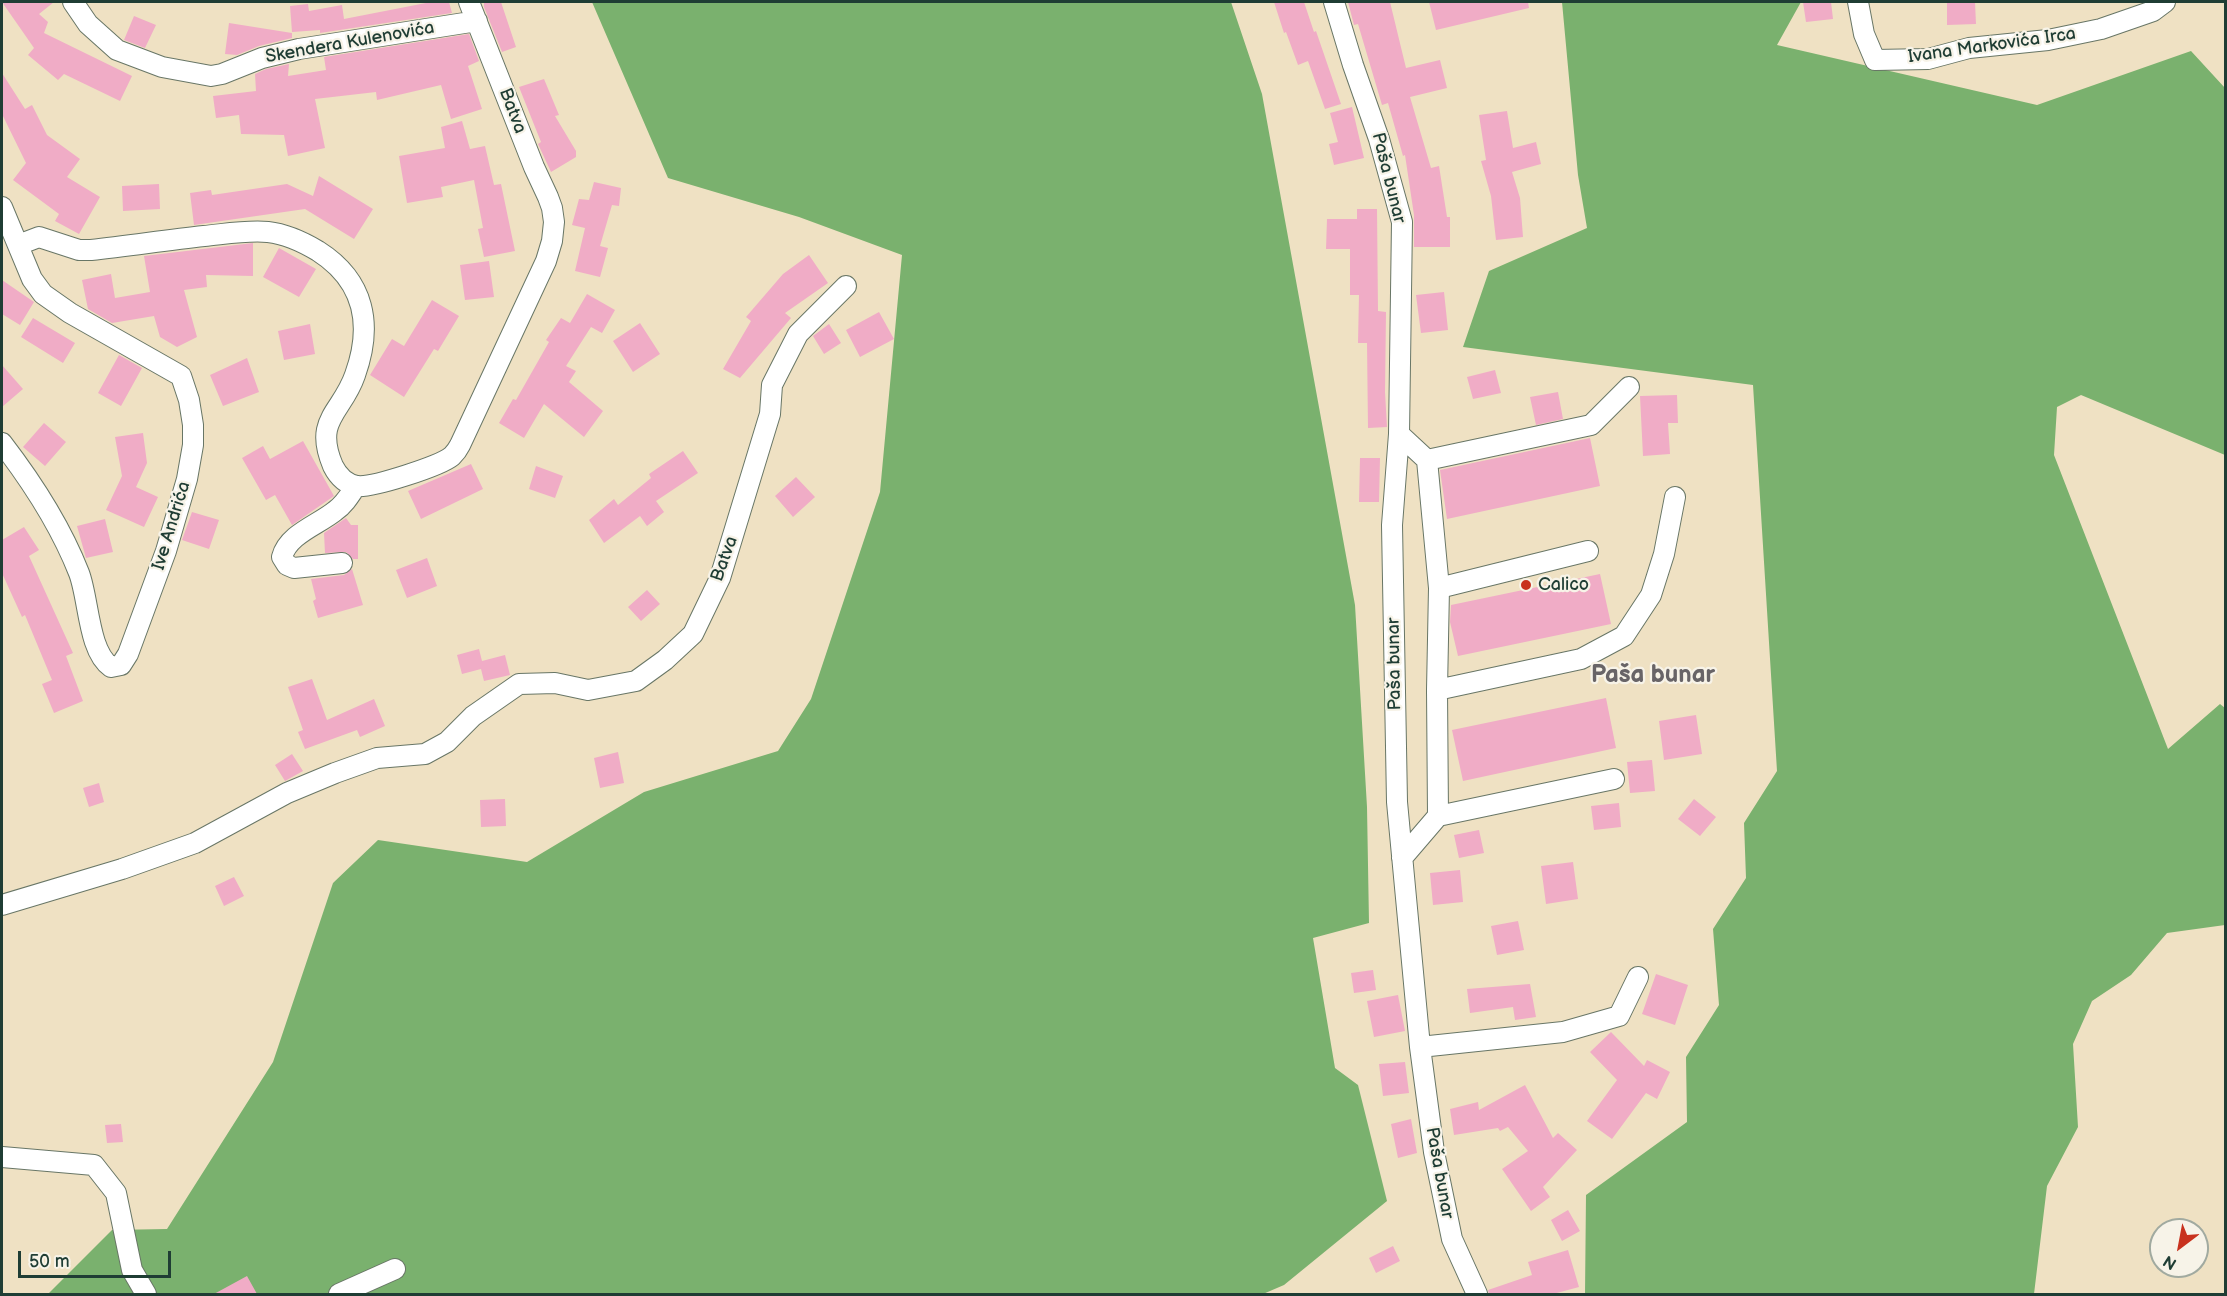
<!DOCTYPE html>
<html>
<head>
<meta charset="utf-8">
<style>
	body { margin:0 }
	#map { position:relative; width:2227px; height:1296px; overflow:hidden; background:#efe1c3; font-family:"Balsamiq Sans",sans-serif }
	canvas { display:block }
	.frame { position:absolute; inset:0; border:3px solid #1f3d34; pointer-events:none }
	.north { position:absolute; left:2149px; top:1218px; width:60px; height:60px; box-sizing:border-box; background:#f7f3e8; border:2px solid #a1aaa0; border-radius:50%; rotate:212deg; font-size:16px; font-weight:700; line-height:24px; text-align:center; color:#1f3d34 }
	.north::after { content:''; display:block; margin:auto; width:21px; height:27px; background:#c8321e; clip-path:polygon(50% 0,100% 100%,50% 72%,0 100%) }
	.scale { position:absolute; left:18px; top:1251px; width:153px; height:27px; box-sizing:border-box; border:3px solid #1f3d34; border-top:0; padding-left:8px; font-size:18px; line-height:21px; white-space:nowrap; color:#1f3d34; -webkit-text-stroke:4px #f7f3e8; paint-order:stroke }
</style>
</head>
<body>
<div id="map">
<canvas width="2227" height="1296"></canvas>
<div class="frame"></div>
<div class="north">N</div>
<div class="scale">50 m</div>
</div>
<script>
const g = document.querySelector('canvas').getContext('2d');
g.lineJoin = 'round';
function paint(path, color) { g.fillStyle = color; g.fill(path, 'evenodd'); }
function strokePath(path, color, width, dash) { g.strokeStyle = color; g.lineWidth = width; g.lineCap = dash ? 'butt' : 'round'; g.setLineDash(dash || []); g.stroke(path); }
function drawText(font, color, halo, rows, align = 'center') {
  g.font = font + ' "Balsamiq Sans",sans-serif'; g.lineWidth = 4.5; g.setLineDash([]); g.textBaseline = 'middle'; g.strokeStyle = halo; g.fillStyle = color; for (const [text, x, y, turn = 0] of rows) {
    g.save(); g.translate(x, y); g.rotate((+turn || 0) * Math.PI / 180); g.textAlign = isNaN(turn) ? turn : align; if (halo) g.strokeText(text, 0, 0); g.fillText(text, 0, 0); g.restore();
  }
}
paint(new Path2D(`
	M 592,2 L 1231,2 L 1262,94 L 1355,605 L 1367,807 L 1369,923 L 1313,938 L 1335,1068 L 1358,1085 L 1387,1201 L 1284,1285 L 1263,1294 L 48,1294 L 112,1230 L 167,1229 L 273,1062 L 333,883 L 378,840 L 527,862 L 644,792 L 778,751 L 811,699 L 880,492 L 902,255 L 799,217 L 668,178 Z
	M 1562,2 L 1801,2 L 1777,45 L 2037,105 L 2191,51 L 2225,88 L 2225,455 L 2081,395 L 2057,407 L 2054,455 L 2168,749 L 2220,704 L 2225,708 L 2225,925 L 2167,933 L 2131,975 L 2092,1001 L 2073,1044 L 2078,1127 L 2047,1186 L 2034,1294 L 1585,1294 L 1586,1195 L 1687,1122 L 1686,1057 L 1719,1005 L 1713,929 L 1746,878 L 1744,823 L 1777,771 L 1753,385 L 1463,347 L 1489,271 L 1587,228 L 1578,175 Z`), '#7ab16e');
paint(new Path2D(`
	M 2,2 L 54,2 L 39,14 L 48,22 L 44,33 L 132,76 L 120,101 L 64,74 L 58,80 L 28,55 L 34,48 Z
	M 431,2 L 449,2 L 452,13 L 320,33 L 320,30 L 292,32 L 290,6 L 308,4 L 309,11 L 342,5 L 344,19 Z
	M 484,2 L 501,2 L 516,47 L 502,52 L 484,7 Z
	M 1274,2 L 1304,2 L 1314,32 L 1316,31 L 1341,104 L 1325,109 L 1308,61 L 1298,65 L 1286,32 L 1284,33 Z
	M 1348,2 L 1390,2 L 1406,68 L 1440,60 L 1447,88 L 1410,97 L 1431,168 L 1439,166 L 1447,217 L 1450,217 L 1450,247 L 1414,247 L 1414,215 L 1405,155 L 1403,156 L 1388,103 L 1382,105 L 1358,24 L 1354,25 Z
	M 1429,2 L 1528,2 L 1529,8 L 1436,30 Z
	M 1803,2 L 1831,2 L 1833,19 L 1806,22 Z
	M 1947,2 L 1975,2 L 1976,24 L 1947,25 Z
	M 134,16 L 156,25 L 145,48 L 124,40 Z
	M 229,23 L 292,33 L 292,38 L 259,46 L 237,55 L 225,54 Z
	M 469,34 L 479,61 L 468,66 L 482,109 L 451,119 L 441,85 L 377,100 L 376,92 L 315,99 L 325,148 L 288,156 L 284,135 L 241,134 L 239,115 L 216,118 L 213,96 L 256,91 L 255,74 L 266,69 L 289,64 L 288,76 L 326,70 L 324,57 Z
	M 2,73 L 25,109 L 32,105 L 47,135 L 80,159 L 67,177 L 100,197 L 79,234 L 55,221 L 59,214 L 13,180 L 26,163 L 2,114 Z
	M 544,79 L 559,115 L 555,116 L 576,151 L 576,157 L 551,172 L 538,144 L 541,142 L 519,87 Z
	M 1352,107 L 1364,158 L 1334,165 L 1329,144 L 1338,142 L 1330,113 Z
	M 1507,111 L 1513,148 L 1536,142 L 1541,164 L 1512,172 L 1520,198 L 1523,237 L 1496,240 L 1491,196 L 1481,161 L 1486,160 L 1479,115 Z
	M 462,121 L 470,149 L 485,146 L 494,185 L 501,184 L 515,251 L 484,257 L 478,229 L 483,228 L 474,180 L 441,187 L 443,197 L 407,203 L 399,156 L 445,148 L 441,127 Z
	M 319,176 L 373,209 L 354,239 L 305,209 L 194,225 L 190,193 L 211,190 L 212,195 L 287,184 L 313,196 Z
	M 594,182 L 621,188 L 619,206 L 612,205 L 600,246 L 608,248 L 600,277 L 575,271 L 585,228 L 572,225 L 579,199 L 589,200 Z
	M 159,184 L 160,209 L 123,211 L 122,186 Z
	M 1357,209 L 1377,209 L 1378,311 L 1386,312 L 1385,392 L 1387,427 L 1368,428 L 1367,343 L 1358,343 L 1359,295 L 1350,295 L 1350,249 L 1326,249 L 1327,219 L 1357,219 Z
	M 253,243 L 253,276 L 206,275 L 207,287 L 184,290 L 197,337 L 177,347 L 160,337 L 154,316 L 112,323 L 88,309 L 82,280 L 111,274 L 115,298 L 150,292 L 144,256 Z
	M 279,248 L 316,269 L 299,297 L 263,277 Z
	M 809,255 L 828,283 L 785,313 L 791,318 L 740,378 L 723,369 L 751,321 L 746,317 L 783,274 Z
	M 489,261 L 494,297 L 465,300 L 460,265 Z
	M 2,280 L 34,302 L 20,325 L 2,314 Z
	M 1444,292 L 1448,330 L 1421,333 L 1416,295 Z
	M 587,294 L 615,310 L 602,333 L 591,327 L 566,366 L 576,371 L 569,382 L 603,411 L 584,437 L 544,404 L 524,438 L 499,423 L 513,399 L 516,400 L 549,342 L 546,340 L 561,318 L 570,323 Z
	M 432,300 L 459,316 L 438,351 L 434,349 L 404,397 L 370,375 L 392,339 L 404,346 Z
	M 879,312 L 894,339 L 860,357 L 846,330 Z
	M 33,318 L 75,343 L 63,363 L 21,337 Z
	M 640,323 L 660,354 L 633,372 L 613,341 Z
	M 310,324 L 315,354 L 284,360 L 278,331 Z
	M 829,324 L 841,343 L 824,354 L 813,336 Z
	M 119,355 L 142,368 L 121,406 L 98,393 Z
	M 247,358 L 259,392 L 223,406 L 210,375 Z
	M 2,365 L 23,389 L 2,407 Z
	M 1495,370 L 1501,393 L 1473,399 L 1467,377 Z
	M 1558,392 L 1563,419 L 1536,425 L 1530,397 Z
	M 1677,395 L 1678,423 L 1668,423 L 1670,454 L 1643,456 L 1640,396 Z
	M 44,423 L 66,442 L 45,466 L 23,447 Z
	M 143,433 L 147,463 L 136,487 L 158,497 L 144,527 L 106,510 L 122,476 L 115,437 Z
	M 1590,438 L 1600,486 L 1447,519 L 1440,470 Z
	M 303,441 L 334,496 L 292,525 L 275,495 L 266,500 L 242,458 L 263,446 L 270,459 Z
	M 683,451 L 698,473 L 656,501 L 664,512 L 647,526 L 640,516 L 604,543 L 589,520 L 614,499 L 618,505 L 651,478 L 649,474 Z
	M 1360,458 L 1380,458 L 1379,502 L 1359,502 Z
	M 471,464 L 483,489 L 421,519 L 408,491 Z
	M 536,466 L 563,476 L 555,498 L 529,489 Z
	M 796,477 L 815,497 L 793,517 L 775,496 Z
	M 192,512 L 219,520 L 209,549 L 182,540 Z
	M 346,518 L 351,525 L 358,525 L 358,559 L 353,559 L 346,552 L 325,553 L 324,533 Z
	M 105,519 L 113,552 L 86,558 L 77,526 Z
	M 24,527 L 39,550 L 29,556 L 73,653 L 66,656 L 83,701 L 54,713 L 42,684 L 52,680 L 25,615 L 22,617 L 2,573 L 2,540 Z
	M 427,558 L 437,586 L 407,598 L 396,570 Z
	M 352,569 L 363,605 L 318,618 L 313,601 L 316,599 L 311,579 L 344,575 Z
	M 1600,574 L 1611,624 L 1458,656 L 1450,622 L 1451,605 Z
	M 647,590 L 660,604 L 641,621 L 628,607 Z
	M 479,649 L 482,661 L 505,655 L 510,675 L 484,681 L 481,669 L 462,674 L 457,655 Z
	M 312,679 L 327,720 L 374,699 L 385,726 L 360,737 L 357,730 L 305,749 L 298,732 L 303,730 L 288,687 Z
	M 1606,698 L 1616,748 L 1463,781 L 1452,730 Z
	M 1696,715 L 1702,754 L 1664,760 L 1659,721 Z
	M 618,752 L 624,783 L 600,788 L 594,758 Z
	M 292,754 L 303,771 L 285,781 L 275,765 Z
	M 1652,760 L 1655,791 L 1630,793 L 1627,762 Z
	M 99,783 L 104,802 L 89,807 L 83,788 Z
	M 505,799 L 506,826 L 481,827 L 480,800 Z
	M 1694,799 L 1716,817 L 1700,836 L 1678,819 Z
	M 1619,803 L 1621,827 L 1594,830 L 1591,806 Z
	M 1479,830 L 1484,853 L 1459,858 L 1454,835 Z
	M 1573,862 L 1578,899 L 1546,904 L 1541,866 Z
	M 1460,870 L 1463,902 L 1433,905 L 1430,873 Z
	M 234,877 L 244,896 L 224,906 L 215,886 Z
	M 1518,921 L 1524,950 L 1497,955 L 1491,926 Z
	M 1373,970 L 1376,990 L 1354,993 L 1351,973 Z
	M 1656,974 L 1688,985 L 1675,1025 L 1642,1014 Z
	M 1530,984 L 1536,1017 L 1515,1020 L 1513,1007 L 1470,1013 L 1467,989 Z
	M 1398,995 L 1405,1031 L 1374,1037 L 1367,1001 Z
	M 1611,1032 L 1644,1066 L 1647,1060 L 1670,1072 L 1657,1099 L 1646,1093 L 1612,1139 L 1587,1121 L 1617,1080 L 1590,1052 Z
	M 1405,1062 L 1409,1093 L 1383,1096 L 1379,1064 Z
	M 1525,1085 L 1553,1138 L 1558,1133 L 1577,1150 L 1543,1187 L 1550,1197 L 1531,1211 L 1502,1169 L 1528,1151 L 1508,1127 L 1500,1131 L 1498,1128 L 1454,1135 L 1450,1109 L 1478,1102 L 1479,1110 Z
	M 1411,1119 L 1417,1153 L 1398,1158 L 1391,1124 Z
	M 121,1124 L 123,1142 L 107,1143 L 105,1125 Z
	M 1568,1210 L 1580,1231 L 1562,1241 L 1551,1220 Z
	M 1393,1246 L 1400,1261 L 1376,1273 L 1369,1258 Z
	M 1568,1250 L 1579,1287 L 1553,1294 L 1489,1294 L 1488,1290 L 1532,1275 L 1528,1262 Z
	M 247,1276 L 257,1294 L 214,1294 Z`), '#f0acc6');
const street = new Path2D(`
	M 73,2 L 88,24 L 117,50 L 162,67 L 211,76 L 222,74 L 262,58 L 299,49 L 477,21
	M 1334,2 L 1353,65 L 1379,139 L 1402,222 L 1399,434 L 1392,525 L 1397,802 L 1420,1047 L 1434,1152 L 1452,1239 L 1477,1294
	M 1858,2 L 1864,34 L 1875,60 L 1928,59 L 1969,48 L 2048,40 L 2101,29 L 2153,11 L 2165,2
	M 2,207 L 32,279 L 43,294 L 70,313 L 181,376 L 189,400 L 193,425 L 193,445 L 187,479 L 166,551 L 128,654 L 121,665 L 111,667 C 88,651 89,599 79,573 C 61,527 32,482 2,443
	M 18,245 L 39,237 L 79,250 L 91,250 C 129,246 166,240 204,236 C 225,234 247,230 268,232 C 286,234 303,242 318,251 C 365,281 373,325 355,375 C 342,413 313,419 333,466 C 338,476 346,484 357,486 C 372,488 440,466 452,456 C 455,453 458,449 460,445 L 546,261 L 552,241 L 554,222 L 552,208 L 548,197 L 534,167 L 469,2
	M 1399,434 L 1427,460 L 1439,588 L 1437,690 L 1438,816 L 1402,858
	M 1427,460 L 1591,425 L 1629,387
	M 342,563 L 294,568 L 287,565 L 282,557 C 288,534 318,525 335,511 C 344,505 350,495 356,486
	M 1439,588 L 1588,551
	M 1437,690 L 1581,659 L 1624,636 L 1651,595 L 1664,554 L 1675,497
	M 1438,816 L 1614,779
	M 2,905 L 122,869 L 195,843 L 287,793 L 335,773 L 377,758 L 425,754 L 447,742 L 473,716 L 519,684 L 555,683 L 588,690 L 636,681 L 665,660 L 693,634 L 720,578 L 770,414 L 772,385 L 798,334 L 846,286
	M 1420,1047 L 1563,1032 L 1619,1016 L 1638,977
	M 2,1157 L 94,1165 L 116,1193 L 132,1270 L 146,1294
	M 339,1294 L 395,1269`);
strokePath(street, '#687666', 22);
strokePath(street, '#fff', 20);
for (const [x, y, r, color] of [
	[1526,585,6,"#c8321e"]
]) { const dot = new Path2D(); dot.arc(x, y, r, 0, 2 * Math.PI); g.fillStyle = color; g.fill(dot); strokePath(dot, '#f7f3e8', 2); }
drawText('18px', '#1f3d34', '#f7f3e8', [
	["Skendera Kulenovića",350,43,-10],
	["Ivana Markovića Irca",1992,46,-8],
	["Batva",512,111,69],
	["Paša bunar",1388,178,76],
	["Ive Andrića",172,526,-73],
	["Batva",725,559,-70],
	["Paša bunar",1395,664,-91],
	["Paša bunar",1439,1173,80]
]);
drawText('18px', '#1f3d34', '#f7f3e8', [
	["Calico",1538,585]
], 'left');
drawText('bold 24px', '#686467', '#f7f3e8', [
	["Paša bunar",1653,676]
]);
</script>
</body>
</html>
